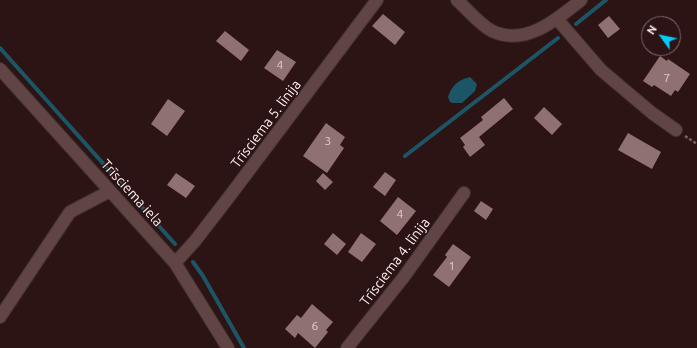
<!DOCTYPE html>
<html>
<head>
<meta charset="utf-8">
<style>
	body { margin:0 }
	#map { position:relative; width:697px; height:348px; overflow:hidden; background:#2c1415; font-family:Ubuntu,sans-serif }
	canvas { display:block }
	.north { position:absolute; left:641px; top:16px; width:40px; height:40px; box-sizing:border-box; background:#2c1415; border:1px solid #806a6b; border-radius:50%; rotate:303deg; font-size:11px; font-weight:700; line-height:16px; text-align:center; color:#feecec }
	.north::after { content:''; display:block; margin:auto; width:14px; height:18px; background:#06cbf9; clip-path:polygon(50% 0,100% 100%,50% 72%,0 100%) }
</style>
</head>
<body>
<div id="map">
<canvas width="697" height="348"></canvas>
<div class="north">N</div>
</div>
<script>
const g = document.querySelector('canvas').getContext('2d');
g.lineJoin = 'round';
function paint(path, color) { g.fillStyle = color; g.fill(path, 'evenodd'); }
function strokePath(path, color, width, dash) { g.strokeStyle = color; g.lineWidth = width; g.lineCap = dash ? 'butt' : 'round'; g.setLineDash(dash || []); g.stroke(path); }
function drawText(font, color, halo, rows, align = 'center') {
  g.font = font + ' Ubuntu,sans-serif'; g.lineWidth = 3; g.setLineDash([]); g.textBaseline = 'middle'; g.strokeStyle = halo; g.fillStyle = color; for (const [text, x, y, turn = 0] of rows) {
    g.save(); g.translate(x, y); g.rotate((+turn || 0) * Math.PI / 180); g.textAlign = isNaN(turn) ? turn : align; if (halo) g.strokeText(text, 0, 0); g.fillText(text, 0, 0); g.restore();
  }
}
paint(new Path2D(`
	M 470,77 L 477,84 L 475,91 L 462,103 L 453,103 L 450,102 L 448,97 C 452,85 458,80 470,77 Z`), '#1c5566');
strokePath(new Path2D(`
	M 576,24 L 606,0
	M 0,48 L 175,244
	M 405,156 L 558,38
	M 193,262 L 203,276 L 244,348`), '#1c5566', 4);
paint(new Path2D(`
	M 383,14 L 405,32 L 395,45 L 372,26 Z
	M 609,16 L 620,29 L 608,38 L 598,25 Z
	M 225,31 L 249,50 L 241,61 L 216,41 Z
	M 277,50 L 296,62 L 283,81 L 264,68 Z
	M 660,56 L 667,61 L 668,59 L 690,74 L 678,92 L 675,90 L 671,96 L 654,85 L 652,87 L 643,81 Z
	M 504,98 L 513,109 L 479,137 L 485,145 L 470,157 L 463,147 L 465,145 L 460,138 L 483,120 L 481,117 Z
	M 168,99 L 185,111 L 167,136 L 151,124 Z
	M 544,107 L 562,124 L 552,135 L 534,118 Z
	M 326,123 L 345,137 L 340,145 L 344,148 L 327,173 L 303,156 Z
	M 628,133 L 661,152 L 652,169 L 618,150 Z
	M 385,172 L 396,180 L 385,196 L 373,187 Z
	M 176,173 L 195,186 L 186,198 L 167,185 Z
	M 323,173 L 333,182 L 325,190 L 316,181 Z
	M 398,197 L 416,211 L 397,235 L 380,221 Z
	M 481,201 L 493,209 L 486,220 L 474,211 Z
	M 333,233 L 346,244 L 337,255 L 324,244 Z
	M 361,233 L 376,244 L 362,262 L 348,252 Z
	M 453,244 L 471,257 L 449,287 L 433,275 L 447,257 L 445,255 Z
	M 312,304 L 333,322 L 326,330 L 328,332 L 315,348 L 298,333 L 295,338 L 285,329 L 297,315 L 301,318 Z`), '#907171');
const street = new Path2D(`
	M 457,0 C 468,10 479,24 492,31 C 526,47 557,19 581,0
	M 557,19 L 601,70 L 652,113 L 676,130
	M 0,69 L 175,263 L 228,348
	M 175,263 L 195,241 L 232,193 L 377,0
	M 0,317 L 70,212 L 110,191
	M 347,348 L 403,278 L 464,193`);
strokePath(street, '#423132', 14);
strokePath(new Path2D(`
	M 685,136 L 697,144`), '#786263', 2.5, [3, 2]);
strokePath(street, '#614545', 12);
drawText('12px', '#e2cdcd', null, [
	["4",280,65],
	["7",667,78],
	["3",328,141],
	["4",400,214],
	["1",452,266],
	["6",315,326]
]);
drawText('14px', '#feecec', '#2c1415', [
	["Trīsciema 5. līnija",266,124,-53],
	["Trīsciema iela",132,193,48],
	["Trīsciema 4. līnija",395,262,-53]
]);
</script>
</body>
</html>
